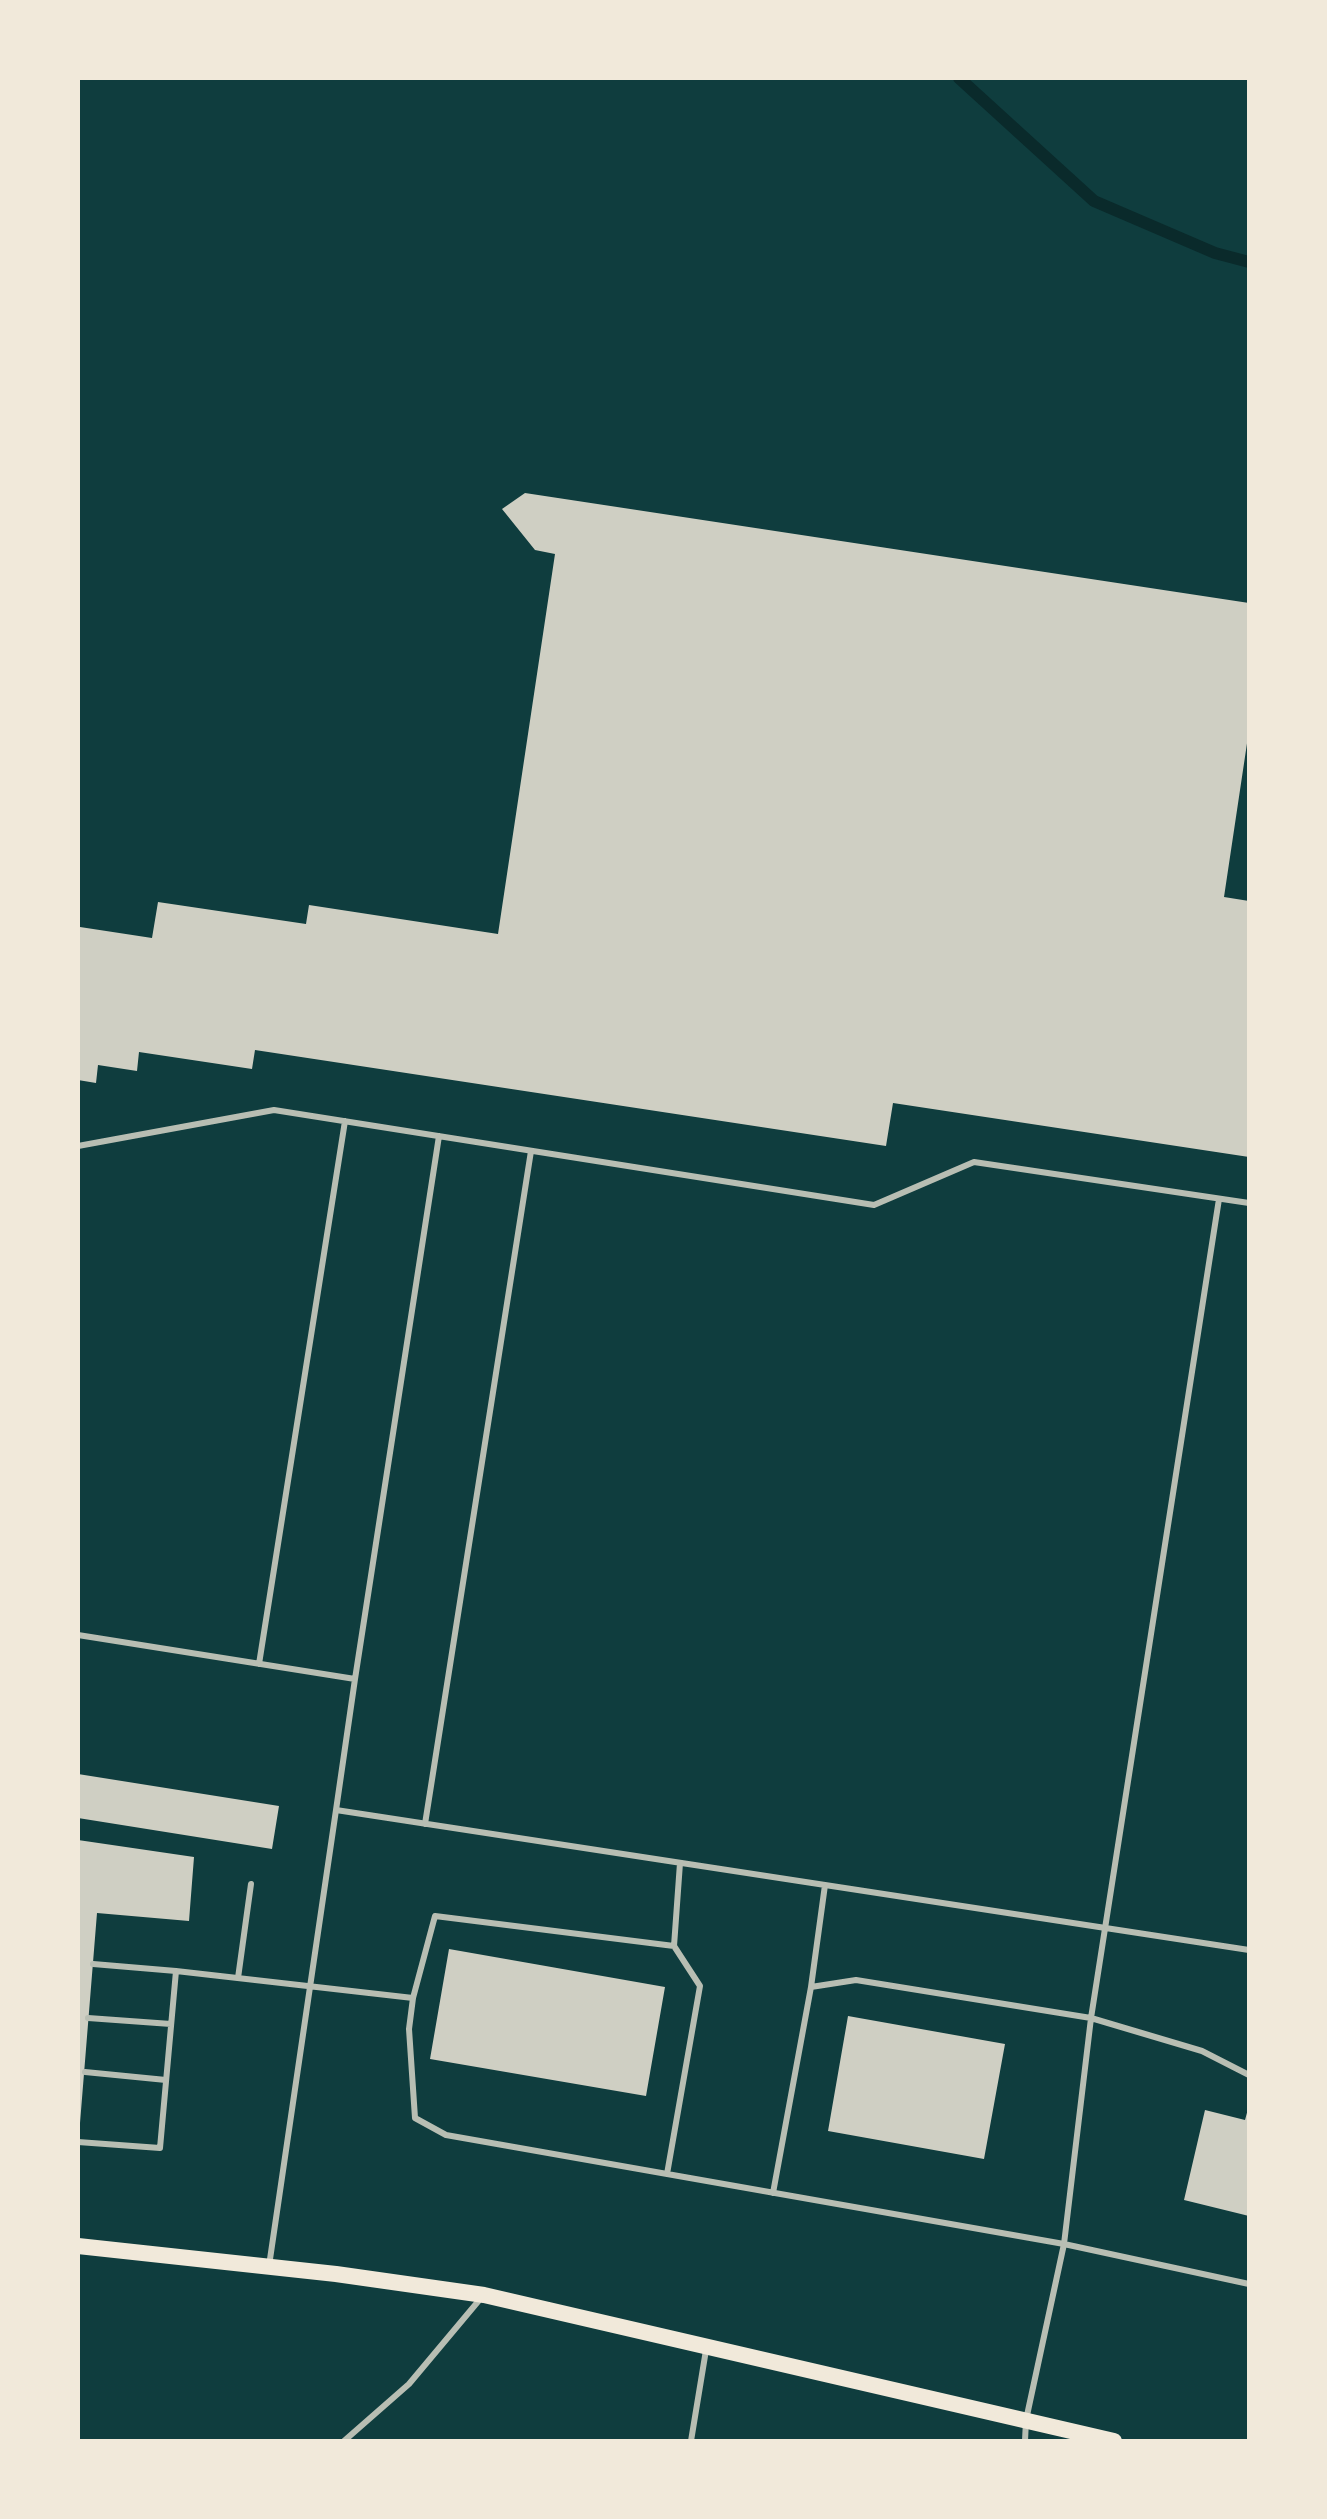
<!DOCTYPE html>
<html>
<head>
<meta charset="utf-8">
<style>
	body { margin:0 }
	#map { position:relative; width:1327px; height:2519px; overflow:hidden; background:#0f3d3e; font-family:Signika,sans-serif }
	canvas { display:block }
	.frame { position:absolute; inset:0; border:80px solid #f1e9da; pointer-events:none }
</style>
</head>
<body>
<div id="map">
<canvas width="1327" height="2519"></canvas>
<div class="frame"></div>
</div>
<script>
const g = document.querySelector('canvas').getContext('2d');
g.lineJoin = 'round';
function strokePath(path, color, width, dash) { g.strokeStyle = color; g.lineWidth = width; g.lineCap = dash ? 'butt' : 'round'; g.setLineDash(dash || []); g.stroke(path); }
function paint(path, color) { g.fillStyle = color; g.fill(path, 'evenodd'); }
strokePath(new Path2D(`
	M 959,78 L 1094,201 L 1215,253 L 1249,262`), '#0a2a2b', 12);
paint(new Path2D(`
	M 525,493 L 1249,603 L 1249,730 L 1224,897 L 1249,901 L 1249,1157 L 893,1103 L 886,1146 L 255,1050 L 252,1069 L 139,1052 L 137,1071 L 98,1065 L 96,1083 L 78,1080 L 80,927 L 152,938 L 158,902 L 306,924 L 309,905 L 498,934 L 555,554 L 535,550 L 502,509 Z
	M 78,1774 L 279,1806 L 272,1849 L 78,1818 Z
	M 78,1840 L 194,1857 L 189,1921 L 97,1913 L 80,2123 L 78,2123 Z
	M 449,1949 L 665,1987 L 646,2096 L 430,2059 Z
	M 848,2016 L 1005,2044 L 984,2159 L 828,2131 Z
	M 1248,2109 L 1249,2216 L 1184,2200 L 1205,2110 L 1245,2120 Z`), '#cfcfc3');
strokePath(new Path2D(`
	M 78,1146 L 274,1110 L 874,1205 L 974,1162 L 1249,1203
	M 78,1635 L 355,1679 L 336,1810
	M 259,1664 L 345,1121
	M 355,1679 L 439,1136
	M 425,1824 L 531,1151
	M 93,1964 L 176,1971 L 413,1998 L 409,2029 L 415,2118 L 446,2135 L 1064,2244 L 1249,2284
	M 238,1978 L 251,1884
	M 811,1987 L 825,1885
	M 413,1998 L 435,1916 L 674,1946
	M 88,2018 L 171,2024
	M 85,2072 L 166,2080
	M 78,2142 L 160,2148 L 176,1971
	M 667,2174 L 700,1986 L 674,1946 L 680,1863
	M 773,2193 L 811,1987 L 856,1980 L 1091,2018 L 1202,2051 L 1249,2075
	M 269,2266 L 336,1810 L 1249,1950
	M 344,2441 L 409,2384 L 481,2298
	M 691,2441 L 706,2350
	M 1025,2441 L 1026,2420 L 1064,2244 L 1091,2018 L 1219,1199`), '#b8beb3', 6);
strokePath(new Path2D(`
	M 78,2246 L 336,2274 L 484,2295 L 1114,2441`), '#f1e9da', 16);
</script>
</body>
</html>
